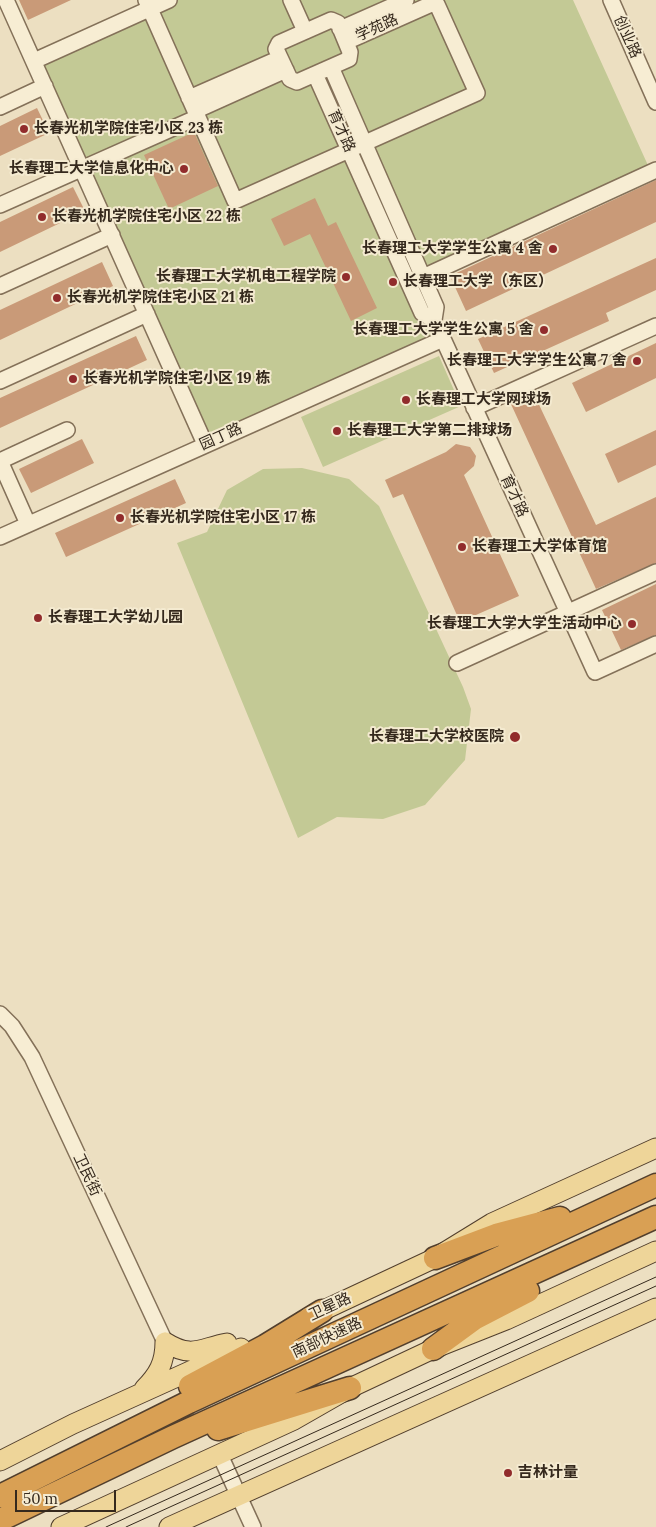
<!DOCTYPE html>
<html>
<head>
<meta charset="utf-8">
<style>
	body { margin:0 }
	#map { position:relative; width:656px; height:1527px; overflow:hidden; background:#ecdfc1; font-family:Lora,serif }
	canvas { display:block }
	.scale { position:absolute; left:15px; top:1490px; width:101px; height:22px; box-sizing:border-box; border:2px solid #35291d; border-top:0; padding-left:6px; font-size:15px; line-height:18px; white-space:nowrap; color:#35291d; -webkit-text-stroke:4px #f4ead0; paint-order:stroke }
</style>
</head>
<body>
<div id="map">
<canvas width="656" height="1527"></canvas>
<div class="scale">50 m</div>
</div>
<script>
const g = document.querySelector('canvas').getContext('2d');
g.lineJoin = 'round';
function paint(path, color) { g.fillStyle = color; g.fill(path, 'evenodd'); }
function strokePath(path, color, width, dash) { g.strokeStyle = color; g.lineWidth = width; g.lineCap = dash ? 'butt' : 'round'; g.setLineDash(dash || []); g.stroke(path); }
function drawText(font, color, halo, rows, align = 'center') {
  g.font = font + ' Lora,"Noto Sans SC",serif'; g.lineWidth = 4; g.setLineDash([]); g.textBaseline = 'middle'; g.strokeStyle = halo; g.fillStyle = color; for (const [text, x, y, turn = 0] of rows) {
    g.save(); g.translate(x, y); g.rotate((+turn || 0) * Math.PI / 180); g.textAlign = isNaN(turn) ? turn : align; if (halo) g.strokeText(text, 0, 0); g.fillText(text, 0, 0); g.restore();
  }
}
paint(new Path2D(`
	M 169,0 L 573,0 L 651,172 L 424,277 L 443,339 L 205,444 L 34,61 Z
	M 439,356 L 461,406 L 323,467 L 301,417 Z
	M 302,468 L 349,479 L 379,506 L 463,687 L 471,709 L 465,760 L 425,805 L 383,819 L 337,817 L 298,838 L 177,543 L 207,532 L 227,490 L 263,469 Z`), '#c3c995');
paint(new Path2D(`
	M 19,0 L 71,0 L 28,20 Z
	M 37,108 L 49,133 L 0,156 L 0,126 Z
	M 194,132 L 218,186 L 169,209 L 144,155 Z
	M 656,180 L 656,222 L 466,311 L 450,276 Z
	M 73,187 L 85,211 L 0,252 L 0,222 Z
	M 315,198 L 328,226 L 336,222 L 377,308 L 351,321 L 310,234 L 284,246 L 271,219 Z
	M 656,258 L 656,290 L 606,313 L 609,321 L 494,373 L 478,339 Z
	M 102,262 L 113,286 L 0,340 L 0,310 Z
	M 136,336 L 147,360 L 0,428 L 0,398 Z
	M 656,343 L 656,378 L 586,412 L 572,383 Z
	M 533,392 L 596,525 L 656,497 L 656,563 L 596,589 L 510,402 Z
	M 656,430 L 656,465 L 618,483 L 605,454 Z
	M 82,439 L 94,463 L 31,493 L 19,469 Z
	M 456,444 L 470,447 L 476,456 L 474,466 L 464,475 L 519,596 L 460,622 L 403,494 L 393,498 L 385,480 L 446,452 Z
	M 175,479 L 186,503 L 66,557 L 55,533 Z
	M 656,584 L 656,635 L 621,650 L 602,610 Z`), '#c99a78');
const minor = new Path2D(`
	M 6,0 L 205,444
	M 146,0 L 235,201 L 477,93 L 435,0
	M 291,0 L 305,31
	M 611,0 L 656,102
	M 331,20 L 338,23 L 350,52 L 349,59 L 297,82 L 290,79 L 276,49 L 279,43 Z
	M 340,29 L 406,0
	M 346,42 L 436,2
	M 34,61 L 169,0
	M 315,74 L 422,313 L 434,320 L 436,307 L 331,67
	M 189,98 L 280,58
	M 0,107 L 45,86
	M 195,111 L 286,70
	M 0,205 L 198,117
	M 423,277 L 656,170
	M 0,286 L 112,235
	M 439,330 L 595,672 L 656,644
	M 0,381 L 147,314
	M 474,408 L 656,326
	M 0,461 L 67,430
	M 0,461 L 28,524
	M 0,537 L 443,339
	M 457,663 L 656,572
	M 0,1014 L 12,1026 L 32,1057 L 165,1342
	M 220,1455 L 253,1527`);
const major = new Path2D(`
	M 309,1317 L 435,1258 L 492,1223 L 656,1148
	M 165,1342 C 192,1359 200,1348 227,1343
	M 144,1389 C 158,1375 165,1363 165,1342
	M 0,1461 L 73,1424 L 241,1348
	M 61,1527 L 294,1420 L 350,1388 L 433,1349 L 506,1320 L 656,1251
	M 169,1527 L 656,1308`);
const highway = new Path2D(`
	M 435,1258 L 496,1235 L 560,1218
	M 433,1349 L 474,1319 L 528,1291
	M 190,1386 L 265,1346 L 322,1311
	M 218,1429 L 350,1388
	M 0,1496 L 189,1402 L 656,1185
	M 0,1520 L 173,1437 L 656,1217`);
strokePath(minor, '#847159', 18);
strokePath(major, '#523f2d', 21);
strokePath(highway, '#523f2d', 25);
strokePath(minor, '#f7edd3', 15);
strokePath(major, '#eed599', 19);
strokePath(highway, '#d9a054', 22);
strokePath(new Path2D(`
	M 106,1527 L 656,1277
	M 126,1527 L 656,1286`), '#35291d', 1);
for (const [x, y, r, color] of [
	[24,129,5,"#912c2c"],
	[184,169,5,"#912c2c"],
	[42,217,5,"#912c2c"],
	[553,249,5,"#912c2c"],
	[346,277,5,"#912c2c"],
	[393,282,5,"#912c2c"],
	[57,298,5,"#912c2c"],
	[544,330,5,"#912c2c"],
	[637,361,5,"#912c2c"],
	[73,379,5,"#912c2c"],
	[406,400,5,"#912c2c"],
	[337,431,5,"#912c2c"],
	[120,518,5,"#912c2c"],
	[462,547,5,"#912c2c"],
	[38,618,5,"#912c2c"],
	[632,624,5,"#912c2c"],
	[515,737,6,"#912c2c"],
	[508,1473,5,"#912c2c"]
]) { const dot = new Path2D(); dot.arc(x, y, r, 0, 2 * Math.PI); g.fillStyle = color; g.fill(dot); strokePath(dot, '#f4ead0', 2); }
drawText('15px', '#35291d', '#f4ead0', [
	["学苑路",377,28,-24],
	["创业路",627,37,66],
	["育才路",341,131,66],
	["园丁路",221,437,-24],
	["育才路",514,496,65],
	["卫民街",87,1175,65],
	["卫星路",330,1307,-25],
	["南部快速路",327,1338,-25]
]);
drawText('bold 15px', '#35291d', '#f4ead0', [
	["长春光机学院住宅小区 23 栋",34,129],
	["长春理工大学信息化中心",174,169,"right"],
	["长春光机学院住宅小区 22 栋",52,217],
	["长春理工大学学生公寓 4 舍",543,249,"right"],
	["长春理工大学机电工程学院",336,277,"right"],
	["长春理工大学（东区）",403,282],
	["长春光机学院住宅小区 21 栋",67,298],
	["长春理工大学学生公寓 5 舍",534,330,"right"],
	["长春理工大学学生公寓 7 舍",627,361,"right"],
	["长春光机学院住宅小区 19 栋",83,379],
	["长春理工大学网球场",416,400],
	["长春理工大学第二排球场",347,431],
	["长春光机学院住宅小区 17 栋",130,518],
	["长春理工大学体育馆",472,547],
	["长春理工大学幼儿园",48,618],
	["长春理工大学大学生活动中心",622,624,"right"],
	["长春理工大学校医院",504,737,"right"],
	["吉林计量",518,1473]
], 'left');
</script>
</body>
</html>
